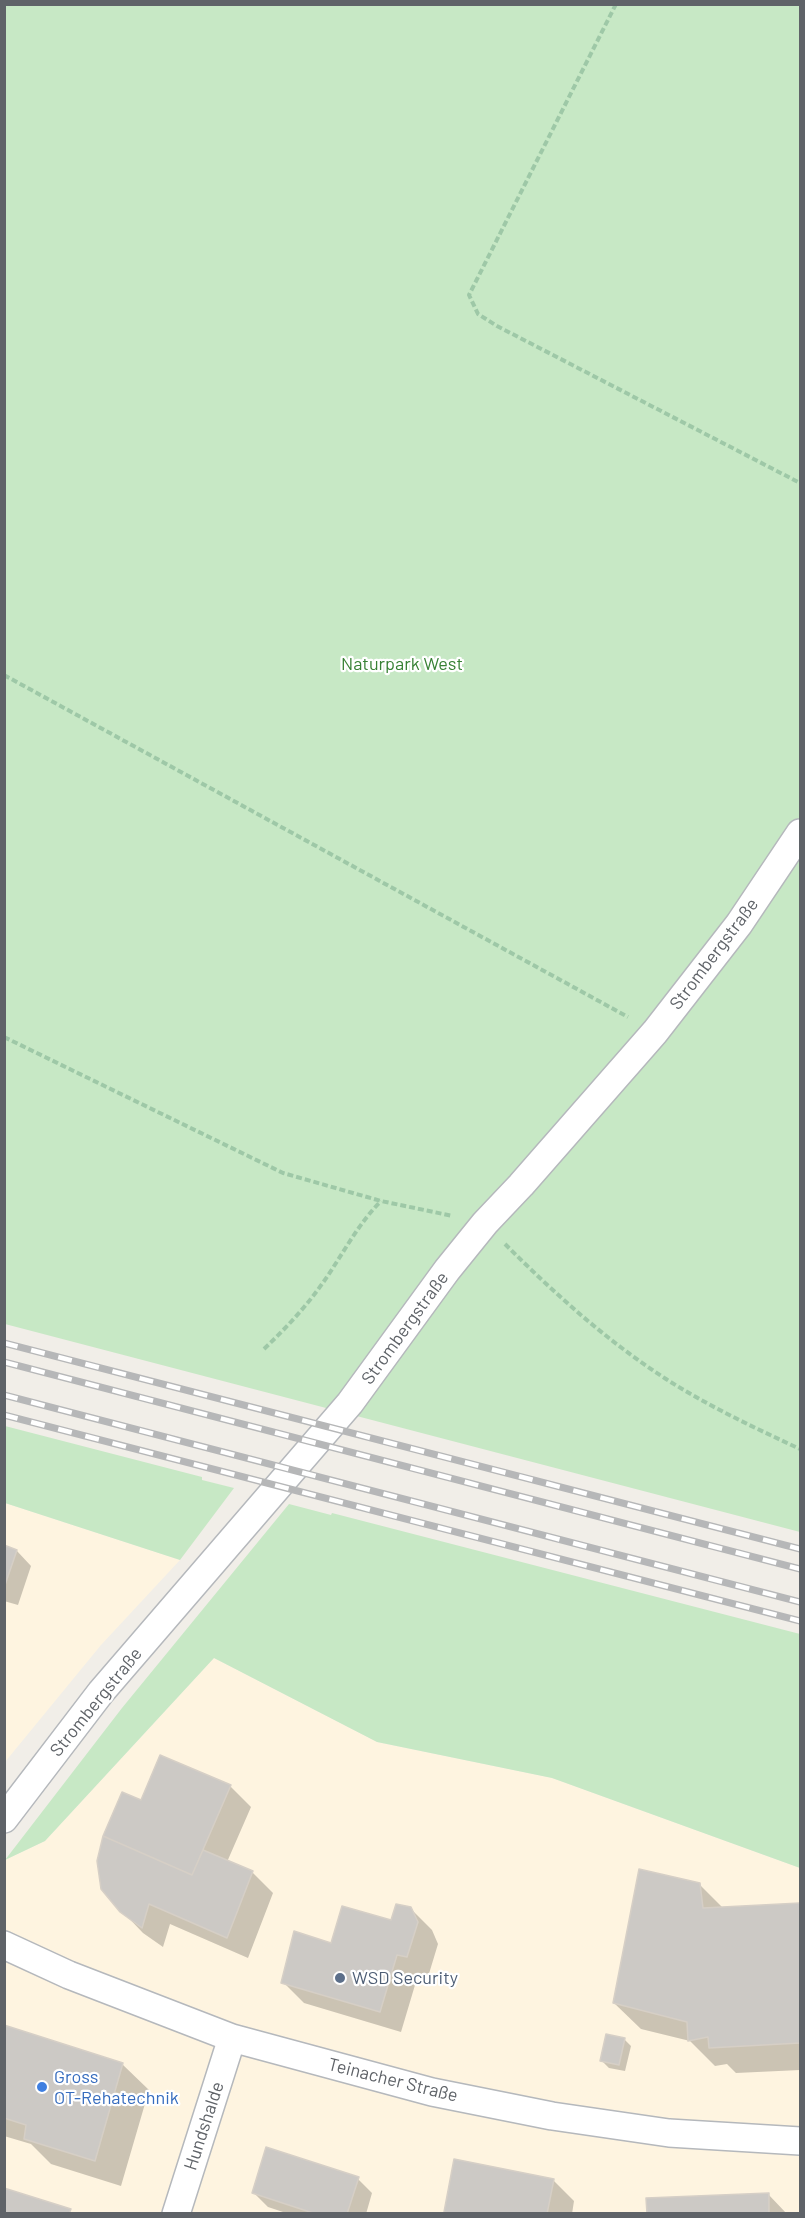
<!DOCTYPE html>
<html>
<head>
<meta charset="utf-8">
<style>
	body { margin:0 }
	#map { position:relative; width:805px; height:2218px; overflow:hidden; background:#f1eee8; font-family:Barlow,sans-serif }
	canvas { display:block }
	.frame { position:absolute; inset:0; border:6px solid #5f6368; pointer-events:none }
</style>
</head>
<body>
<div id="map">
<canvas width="805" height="2218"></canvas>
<div class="frame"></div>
</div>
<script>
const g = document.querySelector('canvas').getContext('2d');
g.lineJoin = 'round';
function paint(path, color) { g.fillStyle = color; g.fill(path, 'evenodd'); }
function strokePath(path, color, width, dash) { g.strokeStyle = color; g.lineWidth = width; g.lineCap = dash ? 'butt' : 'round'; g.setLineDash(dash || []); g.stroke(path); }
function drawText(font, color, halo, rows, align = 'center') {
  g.font = font + ' Barlow,sans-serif'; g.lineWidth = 4.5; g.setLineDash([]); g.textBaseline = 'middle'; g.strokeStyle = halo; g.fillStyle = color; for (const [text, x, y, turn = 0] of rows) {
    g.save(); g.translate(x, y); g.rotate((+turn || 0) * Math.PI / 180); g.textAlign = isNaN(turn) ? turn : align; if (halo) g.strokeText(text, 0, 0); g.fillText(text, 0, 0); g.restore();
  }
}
paint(new Path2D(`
	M 5,1503 L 180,1560 L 101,1645 L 5,1762 Z
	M 214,1658 L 377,1742 L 552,1778 L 800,1868 L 800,2213 L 5,2214 L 5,1860 L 45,1841 Z`), '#fef4e0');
paint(new Path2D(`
	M 4,5 L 800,5 L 800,1532 L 5,1324 Z
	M 5,1426 L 202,1477 L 202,1480 L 234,1488 L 180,1560 L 5,1503 Z
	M 289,1504 L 331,1515 L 332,1513 L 800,1634 L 800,1868 L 552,1778 L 377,1742 L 214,1658 L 45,1841 L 5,1860 L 122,1708 Z`), '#c7e8c5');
paint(new Path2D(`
	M 4,1547 L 17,1551 L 31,1566 L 18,1605 L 4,1601 Z
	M 230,1786 L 251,1807 L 227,1862 L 252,1872 L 273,1893 L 248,1958 L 170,1924 L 163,1947 L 143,1933 L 122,1911 L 142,1802 Z
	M 699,1884 L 724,1909 L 800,1904 L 800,2070 L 736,2073 L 727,2064 L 715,2066 L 690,2041 L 641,2029 L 614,2003 Z
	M 410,1908 L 432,1930 L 438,1944 L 428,1977 L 418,1975 L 401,2032 L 304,2003 L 283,1982 L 331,1945 L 392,1922 Z
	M 4,2026 L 122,2064 L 149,2090 L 121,2186 L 51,2164 L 31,2144 L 4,2136 Z
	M 624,2039 L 631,2046 L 625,2071 L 609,2068 L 602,2061 Z
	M 358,2179 L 372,2193 L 366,2214 L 289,2214 L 268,2207 L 253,2192 Z
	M 553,2180 L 574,2201 L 572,2214 L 448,2214 L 445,2211 Z
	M 768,2194 L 787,2214 L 648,2214 Z`), '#0003');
const building = new Path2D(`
	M 4,1545 L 17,1550 L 4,1588 Z
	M 160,1755 L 231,1785 L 192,1875 L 103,1836 L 122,1792 L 141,1800 Z
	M 103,1836 L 192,1875 L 203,1850 L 253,1871 L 227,1938 L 149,1904 L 142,1928 L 120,1912 L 101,1889 L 97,1861 Z
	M 639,1869 L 700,1883 L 703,1908 L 800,1903 L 800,2043 L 709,2048 L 708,2037 L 688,2041 L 687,2022 L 613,2003 Z
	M 396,1904 L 411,1907 L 418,1922 L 407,1957 L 397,1955 L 380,2012 L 281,1983 L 294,1931 L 331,1943 L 342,1906 L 391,1920 Z
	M 4,2025 L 123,2063 L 95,2161 L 24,2139 L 26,2125 L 4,2118 Z
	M 606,2034 L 625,2038 L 619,2065 L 600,2061 Z
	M 266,2147 L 359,2177 L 347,2214 L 316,2214 L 252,2193 Z
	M 454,2159 L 554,2179 L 547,2214 L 453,2214 L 444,2212 Z
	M 4,2188 L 71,2209 L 69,2214 L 4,2214 Z
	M 769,2193 L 769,2214 L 647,2214 L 646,2198 Z`);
paint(building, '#ccc9c5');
strokePath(building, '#d6cfc6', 1.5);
const minor = new Path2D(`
	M 4,1819 L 101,1692 L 350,1403 L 447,1270 L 485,1223 L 521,1185 L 655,1032 L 739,924 L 800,833
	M 4,1945 L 69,1975 L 232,2038 L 432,2092 L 552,2116 L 669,2133 L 800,2141
	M 176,2214 L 232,2038`);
strokePath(minor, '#b5b8bc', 30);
strokePath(new Path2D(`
	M 616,4 L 469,295 L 478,314 L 497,326 L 800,483
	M 4,574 L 4,575
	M 4,675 L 628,1017
	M 4,1037 L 283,1173 L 381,1201 L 453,1216
	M 505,1244 C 555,1294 607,1341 666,1379 C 708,1406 755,1428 800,1449
	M 264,1349 C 286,1328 305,1308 322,1284 C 342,1256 357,1225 381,1201`), '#9ec8a7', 4, [6, 3]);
strokePath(minor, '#fff', 27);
const rail = new Path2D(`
	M 4,1343 L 800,1549
	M 4,1362 L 800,1569
	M 4,1395 L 800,1602
	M 4,1415 L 800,1621`);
strokePath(rail, '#b6b7b8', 7);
strokePath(rail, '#fff', 4.5, [14]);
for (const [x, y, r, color] of [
	[340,1978,6,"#5c6f8a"],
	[42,2087,6,"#3f7fe0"]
]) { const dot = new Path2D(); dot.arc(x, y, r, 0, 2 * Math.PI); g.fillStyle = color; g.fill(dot); strokePath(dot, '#fff', 2); }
drawText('18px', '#378134', '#fff', [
	["Naturpark West",402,664]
]);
drawText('18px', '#5f6368', '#fff', [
	["Strombergstraße",714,954,-53],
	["Strombergstraße",405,1328,-54],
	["Strombergstraße",96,1702,-51],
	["Teinacher Straße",393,2080,14],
	["Hundshalde",204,2126,-72]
]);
drawText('18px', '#4e5e75', '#fff', [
	["WSD Security",352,1978]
], 'left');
drawText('18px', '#366cbe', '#fff', [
	["Gross",54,2077],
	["OT-Rehatechnik",54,2098]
], 'left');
</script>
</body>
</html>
